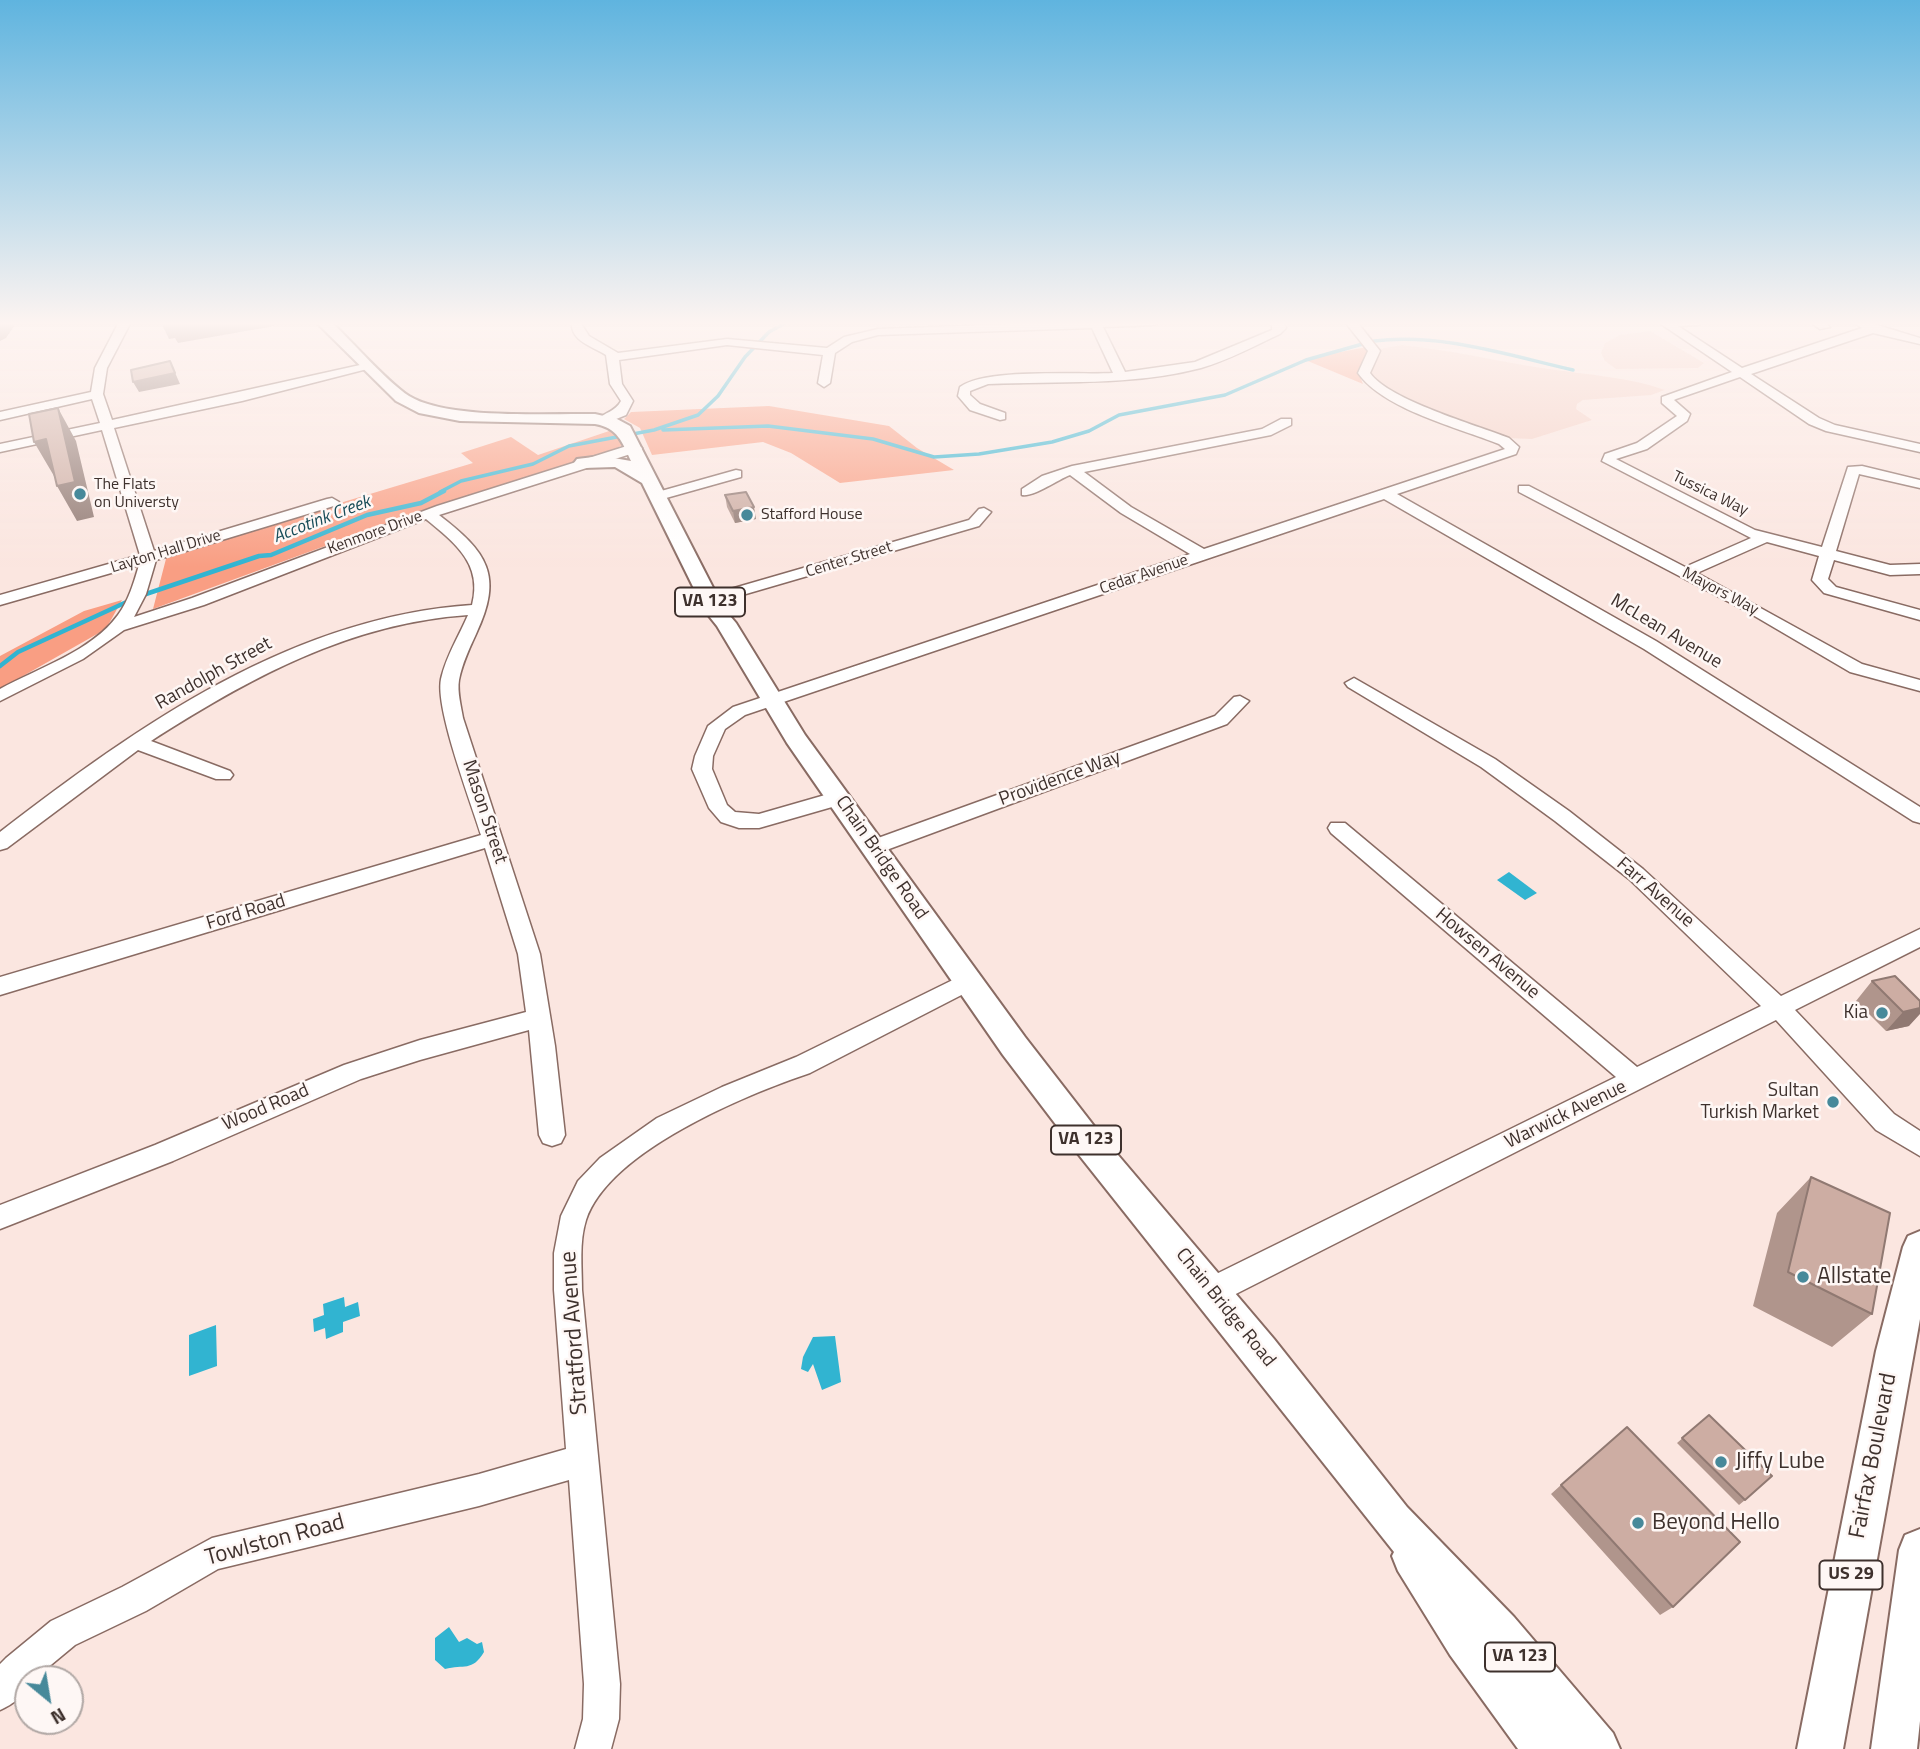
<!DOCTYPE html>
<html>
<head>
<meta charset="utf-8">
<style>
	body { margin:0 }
	#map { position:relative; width:1920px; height:1749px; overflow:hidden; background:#fbe6e0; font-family:"Titillium Web",sans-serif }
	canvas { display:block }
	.north { position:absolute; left:14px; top:1665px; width:70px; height:70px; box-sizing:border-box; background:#fef7f5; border:2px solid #b1a8a5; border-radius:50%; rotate:150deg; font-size:19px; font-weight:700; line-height:28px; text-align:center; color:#3e312d }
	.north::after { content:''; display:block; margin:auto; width:24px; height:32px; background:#47899a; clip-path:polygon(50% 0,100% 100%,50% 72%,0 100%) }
</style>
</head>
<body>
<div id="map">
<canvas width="1920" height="1749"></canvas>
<div class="north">N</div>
</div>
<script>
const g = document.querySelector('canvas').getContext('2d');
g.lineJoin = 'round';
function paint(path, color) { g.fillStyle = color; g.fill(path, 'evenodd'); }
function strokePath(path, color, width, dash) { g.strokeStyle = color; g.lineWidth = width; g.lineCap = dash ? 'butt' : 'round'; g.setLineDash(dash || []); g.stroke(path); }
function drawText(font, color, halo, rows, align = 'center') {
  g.font = font + ' "Titillium Web",sans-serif'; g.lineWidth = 5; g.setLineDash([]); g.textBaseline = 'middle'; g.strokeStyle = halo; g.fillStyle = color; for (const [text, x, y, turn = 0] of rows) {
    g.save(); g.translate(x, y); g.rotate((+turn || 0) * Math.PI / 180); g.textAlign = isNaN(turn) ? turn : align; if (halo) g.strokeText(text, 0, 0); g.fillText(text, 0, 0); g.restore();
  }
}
paint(new Path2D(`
	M 1650,331 L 1704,363 L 1698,368 L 1616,369 L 1605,361 L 1601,353 L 1605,343 L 1620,335 Z
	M 1402,345 C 1452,350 1500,362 1549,369 C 1588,375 1629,377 1665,390 L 1651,395 L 1583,400 L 1577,404 L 1576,409 L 1592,420 L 1532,439 L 1506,438 L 1390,393 L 1374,383 L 1369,372 L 1378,357 L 1378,349 Z`), '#f5cfc4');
paint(new Path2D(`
	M 1367,347 L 1367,354 L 1358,371 L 1363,384 L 1303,359 Z
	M 769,406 L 889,426 L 917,448 L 954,470 L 840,483 L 791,453 L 763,442 L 652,455 L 640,428 L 624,419 L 631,412 Z
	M 615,429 L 622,445 L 616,449 L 440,504 L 153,609 L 167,555 L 473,463 L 461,453 L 511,437 L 538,455 Z
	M 122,600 L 106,629 L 0,689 L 0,656 L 84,611 Z`), '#f99e83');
paint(new Path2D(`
	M 1509,872 L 1537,893 L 1525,900 L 1497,880 Z
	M 344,1297 L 345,1307 L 358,1302 L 360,1316 L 343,1322 L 343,1332 L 326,1339 L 325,1328 L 314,1332 L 313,1319 L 324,1315 L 323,1304 Z
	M 216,1325 L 217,1366 L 189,1376 L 189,1335 Z
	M 835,1336 L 841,1382 L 822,1390 L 813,1364 L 808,1372 L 801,1369 L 803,1357 L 813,1337 Z
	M 449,1627 L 459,1642 L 467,1638 L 477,1644 L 482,1642 L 484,1652 C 472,1672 464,1664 445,1669 L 435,1660 L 435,1638 Z`), '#31b4d1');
strokePath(new Path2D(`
	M 1374,341 C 1442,333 1507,355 1573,370
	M 663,430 L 768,426 L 873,439 L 934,457 L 979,454 L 1052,442 L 1089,431 L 1119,415 L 1225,395 L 1306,360 L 1366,343
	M 440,492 L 461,481 L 533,464 L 569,446 L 654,430 L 698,415 L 718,396 L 745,357 L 769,332 L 787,322`), '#31b4d1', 3.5);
strokePath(new Path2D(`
	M 140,596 L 259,556 L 271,555 L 367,515 L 421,503 L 444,491
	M 0,666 L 18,652 L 131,600`), '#31b4d1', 4.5);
const minor = new Path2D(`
	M 119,322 L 131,322 L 107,368 L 103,394 L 112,420 L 369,363 L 375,367 L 242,401 L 114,428 L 154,551 L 327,499 L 332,498 L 339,502 L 337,505 L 156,560 L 146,594 L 134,617 L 192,598 L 437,506 L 630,445 L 635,444 L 642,448 L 640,451 L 439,515 C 487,552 504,575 476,634 C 469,649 462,664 459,680 C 457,692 461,706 463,718 L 540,954 L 555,1046 L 565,1135 L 561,1143 L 552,1146 L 543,1143 L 539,1135 L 529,1030 L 420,1060 L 361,1079 L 173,1161 L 0,1229 L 0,1205 L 155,1145 L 344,1065 L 420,1040 L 526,1012 L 518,954 L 485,848 L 0,995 L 0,977 L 481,835 C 471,802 435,709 441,679 C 446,656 459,636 468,615 C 350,623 249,678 151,741 L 230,771 L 233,775 L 230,779 L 216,779 L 138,750 L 7,848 L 0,850 L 0,832 C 139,725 292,617 472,605 C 483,564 455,543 426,519 L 204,605 L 124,630 L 83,659 L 0,701 L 0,689 C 38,668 92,651 118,615 C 129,600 134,582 139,565 L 0,605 L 0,595 L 140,555 L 102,430 L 0,452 L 0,444 L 100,423 L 92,399 L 0,420 L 0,412 L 91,392 L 95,368 Z
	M 572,322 L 580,322 L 589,336 L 618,353 L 727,339 L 827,348 L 844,337 L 878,329 L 1065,322 L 1160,322 L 1154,325 L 1103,327 L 1125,372 L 1195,362 L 1272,330 L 1272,322 L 1284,322 L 1286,328 L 1280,334 C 1254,346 1229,360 1201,368 C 1132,386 1059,381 988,384 L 970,391 L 970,395 L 980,404 L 1005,413 L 1005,419 L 1000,420 L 970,410 L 958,396 L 960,387 C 986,368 1077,375 1113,373 L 1092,328 L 878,335 L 852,342 L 835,353 L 830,383 L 824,387 L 818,383 L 823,355 L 727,345 L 619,360 L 622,384 L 633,401 L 626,415 L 604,424 L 597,420 C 605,412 615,412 621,401 L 610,384 L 606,355 C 592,346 570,341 572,322 Z
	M 1345,322 L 1357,322 L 1380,351 L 1370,373 C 1389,400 1476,425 1509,438 L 1519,447 L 1516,454 L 1397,494 L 1656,641 L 1920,807 L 1920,823 L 1913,821 L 1644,649 L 1384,499 L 745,715 L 725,729 L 713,756 L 712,769 L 727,805 L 735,812 L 759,814 L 839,791 L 846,793 L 849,798 L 846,803 L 759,828 L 739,828 L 721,822 L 709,808 L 692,769 L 695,756 L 708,726 L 733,707 L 1190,554 L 1121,513 L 1070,475 C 1057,480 1034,497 1022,495 L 1022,489 L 1042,476 L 1072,466 L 1262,429 L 1281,419 L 1291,419 L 1291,425 L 1271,435 L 1084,472 L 1131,507 L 1204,549 L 1505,449 L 1499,444 C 1459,428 1383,409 1358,373 L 1368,351 Z
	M 1658,322 L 1705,322 L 1699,325 L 1678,326 L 1742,368 L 1862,328 L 1853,322 L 1867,322 L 1920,338 L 1920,344 L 1873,333 L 1751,374 L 1819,418 L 1835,425 L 1920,444 L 1920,452 L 1826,431 L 1809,424 L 1740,377 L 1676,399 L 1674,400 L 1690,414 L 1687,421 L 1647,449 L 1616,459 L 1755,530 L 1822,547 L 1848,467 L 1862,466 L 1920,480 L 1920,488 L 1859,474 L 1836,551 L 1890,565 L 1920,564 L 1920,574 L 1890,575 L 1834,560 L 1828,579 L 1836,587 L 1920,610 L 1920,620 L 1824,593 L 1812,580 L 1819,556 L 1767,542 L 1697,573 L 1862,664 L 1920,680 L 1920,691 L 1850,672 L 1746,611 L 1519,492 L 1519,486 L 1529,486 L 1685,567 L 1751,538 L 1602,461 L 1605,454 L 1637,443 L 1677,416 L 1662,403 L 1662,397 L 1732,372 Z
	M 1810,322 L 1824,322 L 1830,327 L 1820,329 Z
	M 736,470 L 741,471 L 741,477 L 659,500 L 652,496 L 654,493 Z
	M 984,508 L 991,512 L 979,526 L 715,603 L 703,603 L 701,600 L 703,597 L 969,520 L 979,509 Z
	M 1354,678 L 1495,759 L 1569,811 L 1643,869 L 1781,996 L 1920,929 L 1920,947 L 1795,1010 L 1894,1114 L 1920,1131 L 1920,1156 L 1876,1130 L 1776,1020 L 1222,1301 L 1212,1304 L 1202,1301 L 1198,1291 L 1202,1281 L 1616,1077 L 1331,833 L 1328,828 L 1331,823 L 1345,823 L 1637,1067 L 1761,1006 L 1629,879 L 1555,821 L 1481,767 L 1348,687 L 1345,683 Z
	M 1240,696 L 1249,701 L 1227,724 L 881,852 L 867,852 L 864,847 L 867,842 L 1215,716 L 1234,697 Z
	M 969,972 L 977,975 L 980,981 L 977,987 L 810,1073 C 745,1095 609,1151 586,1220 C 579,1242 582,1267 582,1290 L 620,1684 L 619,1719 L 611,1749 L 575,1749 L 583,1719 L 584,1684 L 569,1480 L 479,1506 L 218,1569 L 146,1611 L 75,1645 L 34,1679 L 28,1679 C 28,1694 12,1705 0,1710 L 0,1664 L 6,1658 L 51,1621 L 122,1587 L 212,1538 L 479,1474 L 566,1449 L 554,1290 L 554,1253 L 561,1216 L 578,1181 L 600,1158 L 657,1118 L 722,1087 L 796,1057 Z`);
const major = new Path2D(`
	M 316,322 L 331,322 C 353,342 386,381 409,396 C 448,420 547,413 595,414 L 617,419 L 630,426 L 724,609 L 736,623 L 805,735 L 1025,1037 L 1101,1135 L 1274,1339 L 1407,1507 L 1514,1617 L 1613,1733 L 1620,1749 L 1518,1749 L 1450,1655 L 1398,1571 L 1392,1556 L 1394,1552 L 1079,1155 L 1003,1055 L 787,743 L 717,626 L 705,611 L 642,483 L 615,467 L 583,468 L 574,463 L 577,459 L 602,456 L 631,461 C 622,442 618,428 595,424 L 460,421 L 419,413 L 396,401 Z
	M 1920,1231 L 1920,1319 L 1843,1749 L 1797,1749 L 1876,1351 L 1903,1247 L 1908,1236 Z
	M 1920,1529 L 1920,1721 L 1917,1749 L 1871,1749 L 1899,1550 L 1905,1535 Z`);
strokePath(minor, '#896b63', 3);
strokePath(major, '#896b63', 4);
paint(minor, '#fff');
paint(major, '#fff');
paint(new Path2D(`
	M 725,495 L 756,519 L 735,523 L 727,507 Z
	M 1895,976 L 1909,1026 L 1886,1031 L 1856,1001 L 1872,981 Z
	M 1811,1177 L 1872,1314 L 1832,1347 L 1753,1306 L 1777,1213 Z
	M 1709,1415 L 1745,1500 L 1739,1505 L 1677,1443 Z
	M 1561,1485 L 1673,1607 L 1660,1615 L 1551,1494 Z`), '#b0958c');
paint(new Path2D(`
	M 0,322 L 17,322 L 6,338 L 0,341 Z
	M 161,322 L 273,322 L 274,326 L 178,343 L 175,338 L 169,339 Z
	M 170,361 L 180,384 L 139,392 L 133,382 Z
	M 58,408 L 76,441 L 94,517 L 77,521 L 57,486 Z
	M 46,439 L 66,473 L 54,476 L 34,442 Z
	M 754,507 L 756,519 L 735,523 L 733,511 Z
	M 1920,1008 L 1920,1014 L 1909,1026 L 1886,1031 L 1903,1012 Z`), '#907972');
const building = new Path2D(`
	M 170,361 L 175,373 L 133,382 L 131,370 Z
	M 58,408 L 75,482 L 57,486 L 46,439 L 34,442 L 29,414 Z
	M 746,492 L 754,507 L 733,511 L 725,495 Z
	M 1895,976 L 1920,1001 L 1920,1008 L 1903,1012 L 1872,981 Z
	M 1811,1177 L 1890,1213 L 1872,1314 L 1788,1272 Z
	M 1709,1415 L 1772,1476 L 1745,1500 L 1682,1438 Z
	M 1627,1427 L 1740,1542 L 1673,1607 L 1561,1485 Z`);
paint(building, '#cdada3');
strokePath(building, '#907972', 2);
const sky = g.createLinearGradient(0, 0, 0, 567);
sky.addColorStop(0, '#5fb4df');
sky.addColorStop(0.57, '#fdf4f1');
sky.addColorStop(1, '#fdf4f100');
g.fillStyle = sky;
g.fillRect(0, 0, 1920, 567);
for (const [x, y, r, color] of [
	[80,494,7,"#47899a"],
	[747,515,7,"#47899a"],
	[1882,1013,7,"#47899a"],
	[1833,1102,7,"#47899a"],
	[1803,1277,7,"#47899a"],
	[1721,1462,7,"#47899a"],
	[1638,1523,7,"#47899a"]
]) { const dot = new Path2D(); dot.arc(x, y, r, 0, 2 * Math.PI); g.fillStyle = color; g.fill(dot); strokePath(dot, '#fef7f5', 2.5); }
drawText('16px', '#3e312d', '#fef7f5', [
	["The Flats",94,485],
	["on Universty",94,503],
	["Stafford House",761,515]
], 'left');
drawText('16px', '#3e312d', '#fef7f5', [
	["Tussica Way",1710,494,26],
	["Kenmore Drive",375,533,-20],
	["Layton Hall Drive",166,552,-17],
	["Center Street",849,560,-17],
	["Cedar Avenue",1144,575,-19],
	["Mayors Way",1720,592,28]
]);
drawText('italic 18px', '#174c58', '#fef7f5', [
	["Accotink Creek",322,520,-21]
]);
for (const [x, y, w] of [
	[710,602,70],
	[1086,1140,70],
	[1851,1575,63],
	[1520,1657,70]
]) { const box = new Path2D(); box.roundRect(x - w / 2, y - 14.5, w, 29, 5); g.fillStyle = '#fef7f5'; g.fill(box); strokePath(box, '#3e312d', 2); }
drawText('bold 18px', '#3e312d', null, [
	["VA 123",710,602],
	["VA 123",1086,1140],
	["US 29",1851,1575],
	["VA 123",1520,1657]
]);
drawText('19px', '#3e312d', '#fef7f5', [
	["McLean Avenue",1666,632,31],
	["Randolph Street",214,674,-29],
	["Providence Way",1060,779,-20],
	["Mason Street",484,812,72],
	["Chain Bridge Road",881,858,55],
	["Farr Avenue",1655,893,41],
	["Ford Road",246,913,-17],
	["Howsen Avenue",1487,954,40],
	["Wood Road",266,1108,-23],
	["Warwick Avenue",1566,1115,-26],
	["Chain Bridge Road",1225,1308,51]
]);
drawText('19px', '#3e312d', '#fef7f5', [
	["Kia",1868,1013],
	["Sultan",1819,1091],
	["Turkish Market",1819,1113]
], 'right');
drawText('23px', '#3e312d', '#fef7f5', [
	["Allstate",1817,1277],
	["Jiffy Lube",1735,1462],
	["Beyond Hello",1652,1523]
], 'left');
drawText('23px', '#3e312d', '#fef7f5', [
	["Stratford Avenue",575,1333,-94],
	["Fairfax Boulevard",1874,1456,-79],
	["Towlston Road",275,1541,-15]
]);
</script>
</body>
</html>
